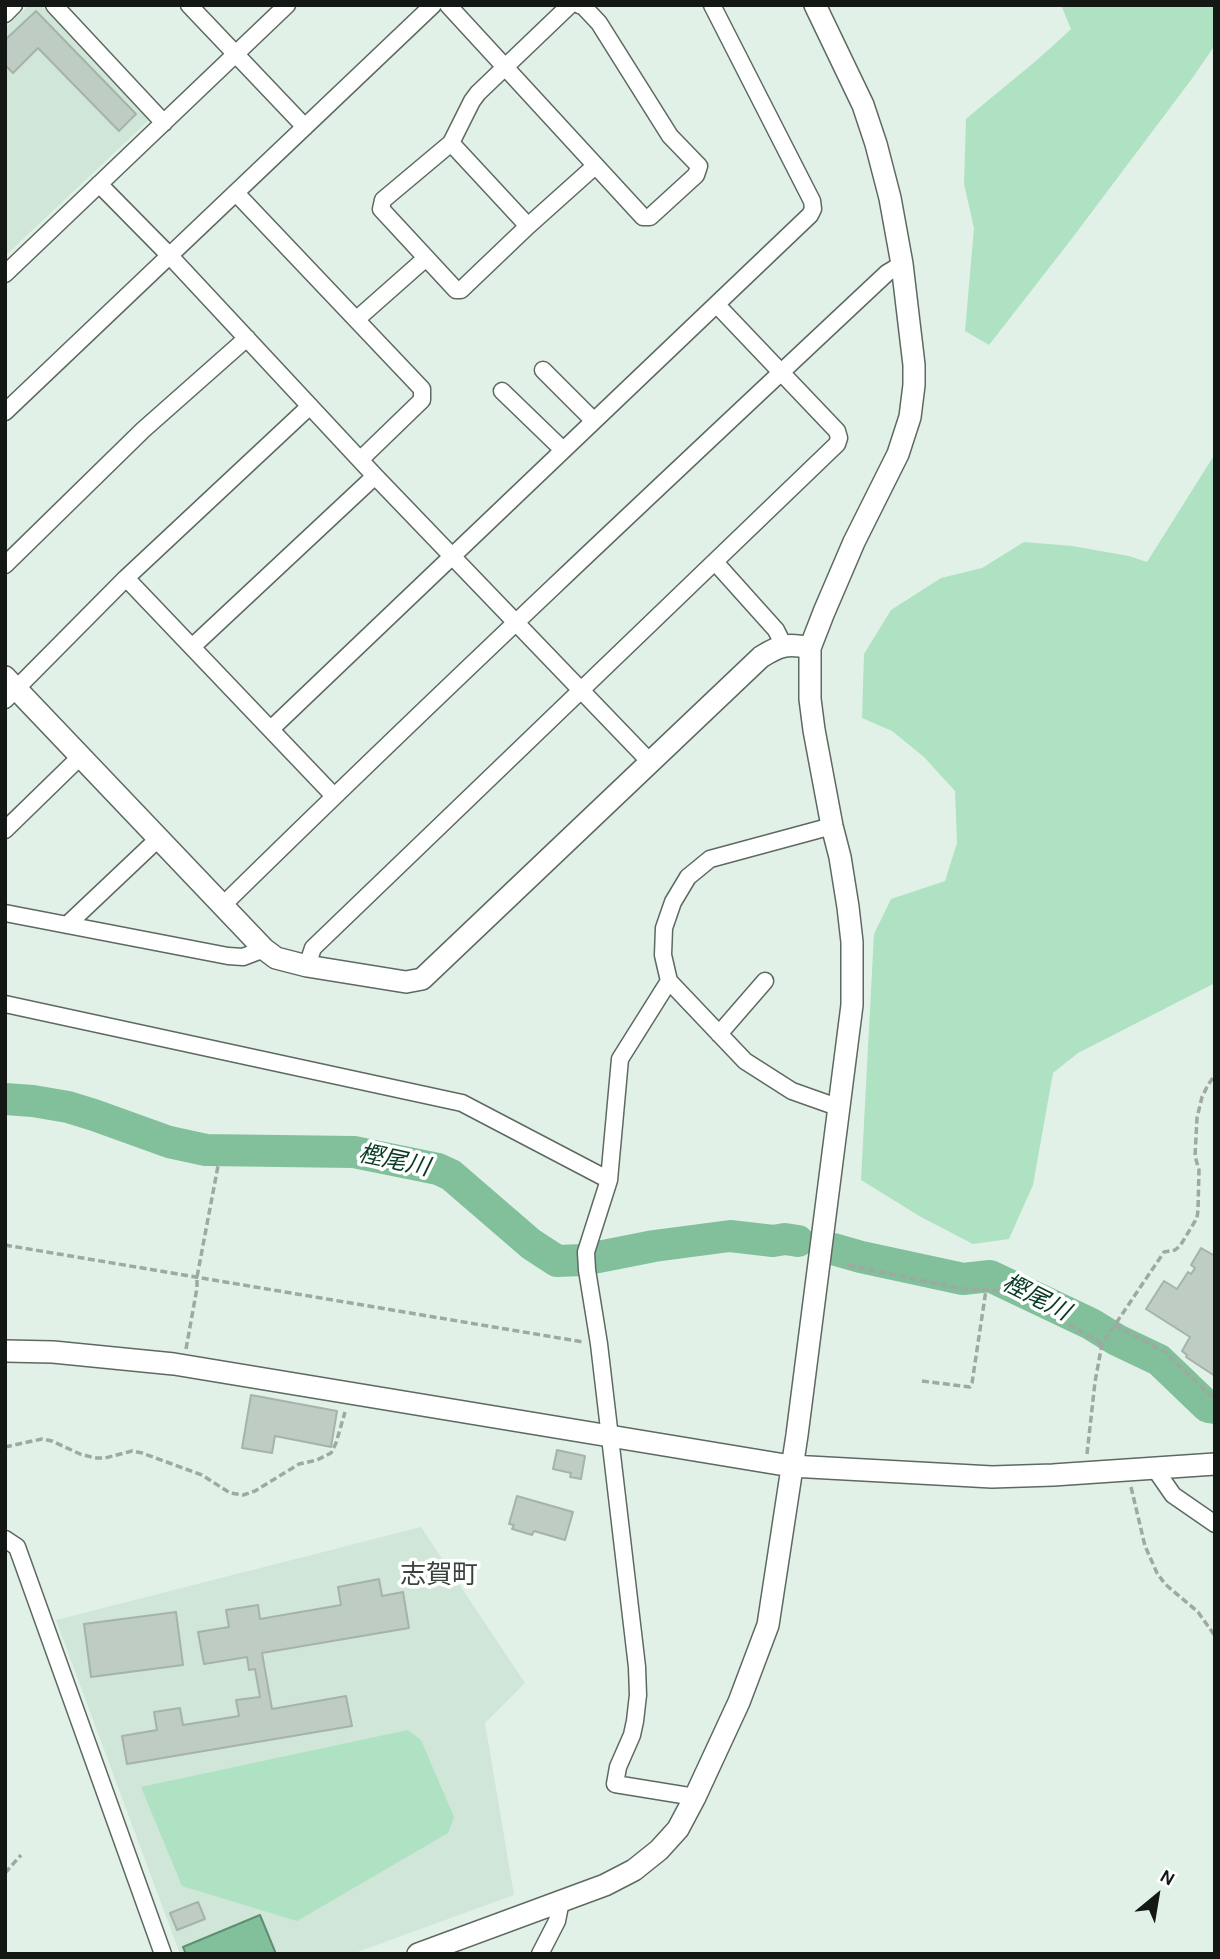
<!DOCTYPE html>
<html>
<head>
<meta charset="utf-8">
<style>
	body { margin:0 }
	#map { position:relative; width:1220px; height:1959px; overflow:hidden; background:#e2f1e7; font-family:Karla,sans-serif }
	canvas { display:block }
	.frame { position:absolute; inset:0; border:7px solid #131814; pointer-events:none }
	.north { position:absolute; left:1122px; top:1861px; width:70px; height:70px; -webkit-text-stroke:5px #fff; paint-order:stroke; rotate:30deg; font-size:19px; font-weight:700; line-height:28px; text-align:center; color:#131814 }
	.north::after { content:''; display:block; margin:auto; width:24px; height:32px; background:#131814; clip-path:polygon(50% 0,100% 100%,50% 72%,0 100%) }
</style>
</head>
<body>
<div id="map">
<canvas width="1220" height="1959"></canvas>
<div class="frame"></div>
<div class="north">N</div>
</div>
<script>
const g = document.querySelector('canvas').getContext('2d');
g.lineJoin = 'round';
function paint(path, color) { g.fillStyle = color; g.fill(path, 'evenodd'); }
function strokePath(path, color, width, dash) { g.strokeStyle = color; g.lineWidth = width; g.lineCap = dash ? 'butt' : 'round'; g.setLineDash(dash || []); g.stroke(path); }
function drawText(font, color, halo, rows, align = 'center') {
  g.font = font + ' Karla,"Noto Sans JP",sans-serif'; g.lineWidth = 7; g.setLineDash([]); g.textBaseline = 'middle'; g.strokeStyle = halo; g.fillStyle = color; for (const [text, x, y, turn = 0] of rows) {
    g.save(); g.translate(x, y); g.rotate((+turn || 0) * Math.PI / 180); g.textAlign = isNaN(turn) ? turn : align; if (halo) g.strokeText(text, 0, 0); g.fillText(text, 0, 0); g.restore();
  }
}
paint(new Path2D(`
	M 29,5 L 41,5 L 149,120 L 5,256 L 5,28 Z
	M 421,1527 L 525,1683 L 485,1723 L 514,1895 L 352,1954 L 180,1954 L 56,1620 Z`), '#d0e6d8');
paint(new Path2D(`
	M 1061,5 L 1215,5 L 1215,45 L 1191,80 L 1070,241 L 989,345 L 965,331 L 974,228 L 964,184 L 966,119 C 1001,89 1038,61 1071,29 Z
	M 1215,454 L 1215,983 L 1078,1053 L 1053,1073 L 1033,1185 L 1009,1239 L 973,1244 L 921,1217 L 861,1180 L 874,934 L 891,899 L 945,881 L 957,843 L 955,791 L 924,757 L 892,731 L 862,718 L 864,654 L 891,610 L 941,578 L 982,568 L 1024,542 L 1072,546 L 1129,556 L 1147,562 Z
	M 408,1730 L 421,1740 L 454,1817 L 448,1833 L 297,1921 L 182,1886 L 141,1787 Z`), '#aee2c2');
const water = new Path2D(`
	M 260,1915 L 276,1954 L 186,1954 L 183,1947 Z`);
paint(water, '#81c09b');
strokePath(water, '#608e72', 2);
strokePath(new Path2D(`
	M 5,1099 L 33,1101 L 68,1107 L 94,1115 L 169,1142 L 206,1150 L 354,1152 L 438,1169 L 451,1175 L 531,1244 L 557,1261 L 583,1260 L 654,1246 L 730,1236 L 773,1241 L 785,1239 L 798,1241
	M 833,1249 L 861,1257 L 963,1279 L 990,1276 L 1091,1324 L 1117,1340 L 1159,1360 L 1208,1407 L 1215,1408`), '#81c09b', 32);
const building = new Path2D(`
	M 36,11 L 136,114 L 119,131 L 38,48 L 13,73 L 5,65 L 5,40 Z
	M 1201,1248 L 1215,1256 L 1215,1376 L 1186,1357 L 1187,1355 L 1182,1351 L 1190,1337 L 1146,1309 L 1164,1281 L 1177,1289 L 1188,1272 L 1191,1274 L 1195,1268 L 1191,1265 Z
	M 251,1395 L 337,1411 L 331,1447 L 275,1436 L 272,1453 L 242,1448 Z
	M 557,1450 L 585,1456 L 581,1479 L 570,1477 L 571,1473 L 553,1469 Z
	M 517,1496 L 573,1512 L 565,1540 L 534,1531 L 532,1535 L 512,1529 L 514,1525 L 509,1524 Z
	M 379,1579 L 382,1596 L 403,1592 L 409,1628 L 262,1653 L 272,1709 L 346,1696 L 352,1726 L 127,1764 L 122,1736 L 157,1730 L 154,1712 L 180,1708 L 183,1725 L 239,1716 L 236,1700 L 260,1697 L 255,1669 L 249,1670 L 247,1657 L 204,1664 L 198,1632 L 229,1627 L 226,1610 L 258,1605 L 260,1619 L 341,1605 L 338,1587 Z
	M 176,1612 L 183,1665 L 91,1677 L 84,1624 Z
	M 198,1902 L 205,1919 L 177,1930 L 170,1913 Z`);
paint(building, '#beccc3');
strokePath(building, '#a5b3aa', 2);
const minor = new Path2D(`
	M 54,5 L 164,123
	M 189,5 L 305,127
	M 448,5 L 643,217 L 650,217 L 696,175 L 699,166 L 670,136 L 599,23 L 583,6 L 579,5
	M 5,14 L 14,5
	M 451,143 L 528,226 L 461,290 L 456,290 L 381,209 L 383,200 L 451,143 L 472,101 L 478,93 L 570,5
	M 99,184 L 170,256 L 375,476 L 651,763
	M 236,193 L 422,389 L 422,400 L 361,459
	M 528,226 L 595,166
	M 5,274 L 287,5
	M 357,319 L 426,258
	M 543,370 L 593,420
	M 502,391 L 562,449
	M 5,412 L 433,5
	M 715,562 L 776,630 L 784,646
	M 5,565 L 143,430 L 247,338
	M 126,578 L 334,796
	M 192,647 L 375,476
	M 5,700 L 126,578 L 310,406
	M 271,729 L 810,215 L 813,209 L 812,201 L 712,5
	M 832,826 L 710,859 L 688,877 L 673,902 L 664,928 L 663,955 L 669,981 L 745,1061 L 792,1091 L 840,1108
	M 5,830 L 81,756
	M 223,905 C 441,691 664,482 887,273 L 902,264
	M 5,913 L 228,956 L 243,957 L 264,949
	M 67,925 L 159,838
	M 307,966 L 313,948 L 837,444 L 839,438 L 837,431 L 717,305
	M 669,981 L 620,1059 L 609,1180 L 586,1252 L 587,1270 L 599,1344 L 637,1667 L 638,1695 L 635,1721 L 632,1735 L 618,1767 L 615,1784 L 695,1797
	M 5,1004 L 462,1103 L 609,1180
	M 719,1034 L 765,981
	M 1155,1469 L 1173,1495 L 1215,1524
	M 5,1539 L 17,1547 L 163,1954
	M 540,1954 L 557,1921 L 561,1901`);
const tertiary = new Path2D(`
	M 5,677 L 264,949 L 276,958 L 307,966 L 406,982 L 422,979 L 761,657 C 780,645 788,643 810,648
	M 5,1351 L 53,1352 L 174,1364 L 791,1466 L 992,1477 L 1053,1475 L 1215,1464
	M 418,1954 L 605,1885 L 634,1870 L 659,1850 L 678,1829 L 695,1797 L 739,1702 L 768,1625 L 797,1435 L 852,1005 L 852,942 L 848,907 L 840,857 L 832,826 L 814,730 L 810,699 L 810,648 L 824,612 L 854,542 L 898,454 L 910,417 L 914,385 L 914,365 L 902,264 L 890,198 L 876,144 L 863,105 L 815,5`);
strokePath(minor, '#5d6961', 19);
strokePath(tertiary, '#5d6961', 24);
strokePath(new Path2D(`
	M 5,1245 L 583,1342
	M 848,1265 L 964,1289 L 1004,1291 L 1063,1321 L 1102,1344
	M 1115,1325 L 1165,1352 L 1212,1397 L 1215,1398
	M 186,1349 L 197,1288 L 197,1277 L 218,1166
	M 922,1381 L 970,1387 L 972,1383 L 986,1290
	M 5,1447 L 42,1439 L 52,1441 L 80,1454 L 95,1458 L 105,1458 L 132,1451 L 142,1453 L 202,1475 L 230,1493 L 243,1495 L 255,1491 L 299,1464 L 317,1460 L 331,1453 L 336,1443 L 345,1412
	M 1087,1454 L 1095,1382 L 1102,1344 L 1164,1252 L 1175,1250 L 1180,1246 L 1197,1218 L 1198,1210 L 1199,1170 L 1195,1156 L 1197,1118 L 1202,1097 L 1208,1085 L 1215,1075
	M 1131,1487 L 1145,1546 L 1157,1573 L 1165,1584 L 1198,1612 L 1215,1636
	M 5,1873 L 21,1855`), '#9da9a1', 3.5, [7, 3.5]);
strokePath(minor, '#fff', 16);
strokePath(tertiary, '#fff', 21);
drawText('italic 24px', '#073b23', '#fff', [
	["樫尾川",394,1161,12],
	["樫尾川",1036,1298,27]
]);
drawText('26px', '#38433c', '#fff', [
	["志賀町",439,1576]
]);
</script>
</body>
</html>
